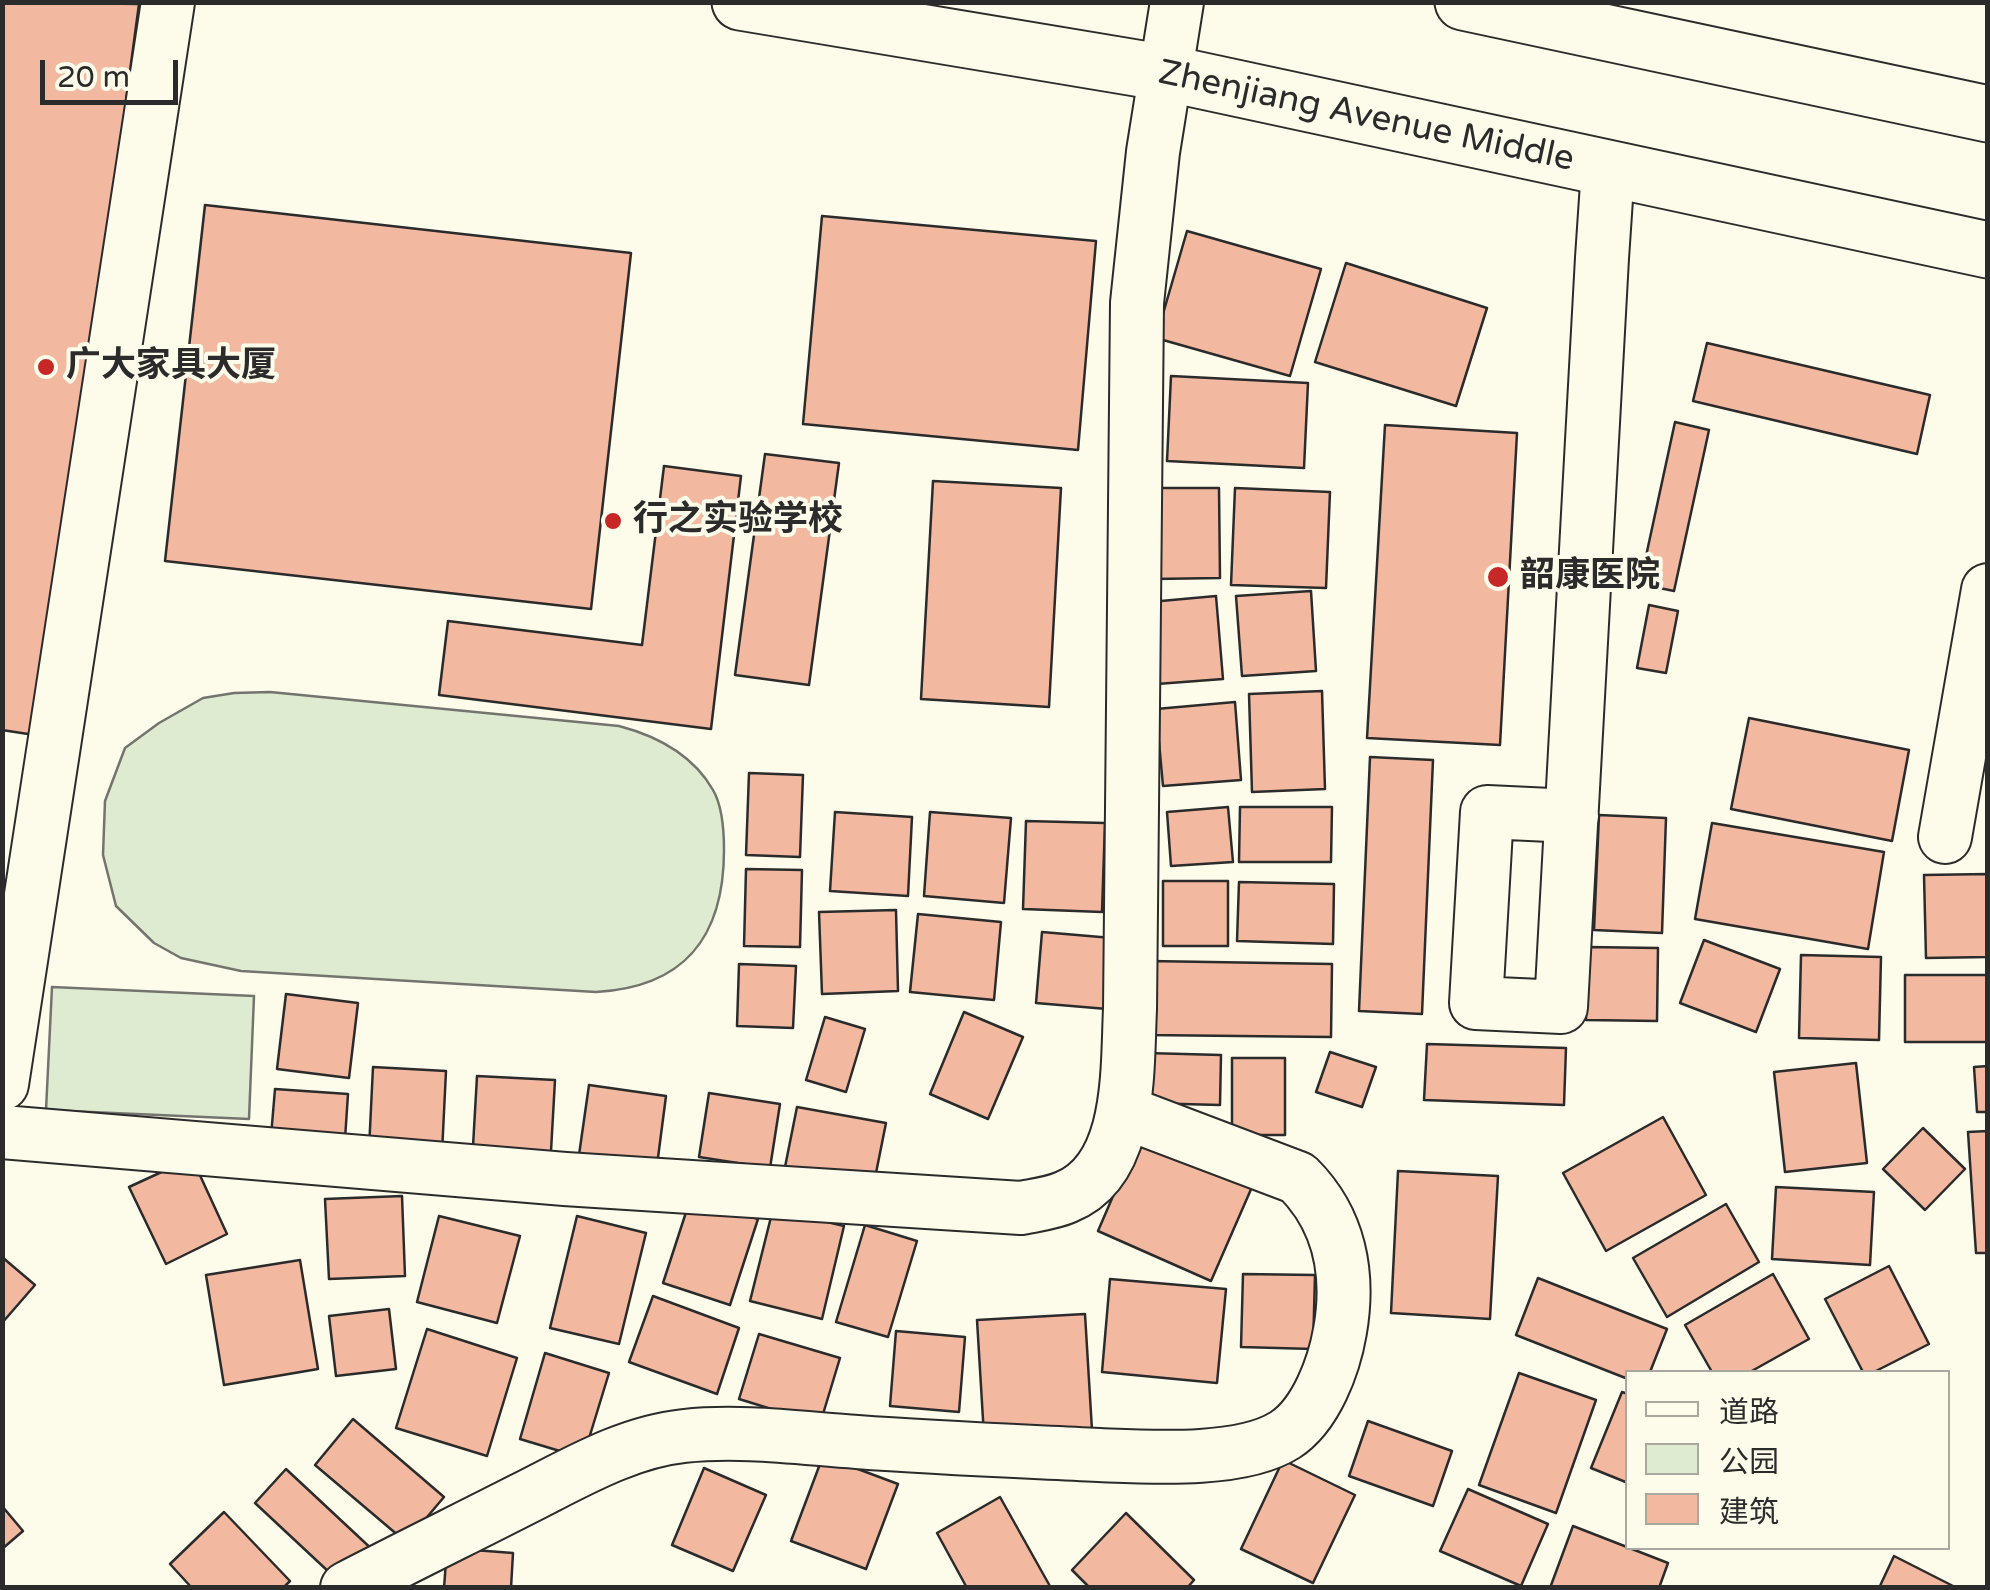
<!DOCTYPE html>
<html>
<head>
<meta charset="utf-8">
<style>
	body { margin:0 }
	#map { position:relative; width:1990px; height:1590px; overflow:hidden; background:#fdfbea; font-family:"Varela Round","Noto Sans SC",sans-serif }
	canvas { display:block }
	.frame { position:absolute; inset:0; border:5px solid #2b2b2b; pointer-events:none }
	.legend { position:absolute; left:1625px; top:1370px; width:325px; height:180px; box-sizing:border-box; background:#fdfbea; border:2px solid #a9a89e; margin:0; padding:12px 18px; list-style:none; font-size:30px; color:#2b2b2b }
	.legend li { display:flex; align-items:center; gap:20px; height:50px }
	.legend b { width:50px; border:2px solid #a9a89e }
	.scale { position:absolute; left:40px; top:60px; width:138px; height:45px; box-sizing:border-box; border:5px solid #2b2b2b; border-top:0; padding-left:12px; font-size:30px; line-height:35px; white-space:nowrap; color:#2b2b2b; -webkit-text-stroke:8px #fdfbea; paint-order:stroke }
</style>
</head>
<body>
<div id="map">
<canvas width="1990" height="1590"></canvas>
<div class="frame"></div>
<ul class="legend">
<li><b style="height:12px;background:#fdfbea"></b>道路</li>
<li><b style="height:28px;background:#deebd1"></b>公园</li>
<li><b style="height:28px;background:#f2b8a0"></b>建筑</li>
</ul>
<div class="scale">20 m</div>
</div>
<script>
const g = document.querySelector('canvas').getContext('2d');
g.lineJoin = 'round';
function paint(path, color) { g.fillStyle = color; g.fill(path, 'evenodd'); }
function strokePath(path, color, width, dash) { g.strokeStyle = color; g.lineWidth = width; g.lineCap = dash ? 'butt' : 'round'; g.setLineDash(dash || []); g.stroke(path); }
function drawText(font, color, halo, rows, align = 'center') {
  g.font = font + ' "Varela Round","Noto Sans SC",sans-serif'; g.lineWidth = 8; g.setLineDash([]); g.textBaseline = 'middle'; g.strokeStyle = halo; g.fillStyle = color; for (const [text, x, y, turn = 0] of rows) {
    g.save(); g.translate(x, y); g.rotate((+turn || 0) * Math.PI / 180); g.textAlign = isNaN(turn) ? turn : align; if (halo) g.strokeText(text, 0, 0); g.fillText(text, 0, 0); g.restore();
  }
}
const green = new Path2D(`
	M 270,692 L 619,726 C 657,736 693,755 713,790 C 723,807 724,831 724,850 C 724,937 685,987 596,992 L 241,971 L 181,958 L 154,943 L 116,906 L 103,855 L 105,801 L 125,748 L 159,723 L 203,698 L 234,693 Z
	M 52,987 L 254,996 L 249,1119 L 46,1110 Z`);
paint(green, '#deebd1');
strokePath(green, '#74746e', 2.5);
const building = new Path2D(`
	M 2,2 L 139,4 L 41,736 L 2,730 Z
	M 205,205 L 631,253 L 591,609 L 165,561 Z
	M 822,216 L 1096,241 L 1078,450 L 803,424 Z
	M 1187,231 L 1321,269 L 1290,376 L 1156,338 Z
	M 1346,263 L 1487,308 L 1456,406 L 1315,362 Z
	M 1707,343 L 1930,395 L 1917,454 L 1693,401 Z
	M 1171,376 L 1308,383 L 1304,468 L 1167,461 Z
	M 1675,422 L 1709,430 L 1674,591 L 1640,584 Z
	M 1385,425 L 1517,433 L 1500,745 L 1367,738 Z
	M 765,454 L 839,463 L 809,685 L 735,675 Z
	M 664,466 L 741,476 L 711,729 L 439,695 L 448,621 L 642,645 Z
	M 933,481 L 1061,488 L 1049,707 L 921,699 Z
	M 1152,488 L 1219,488 L 1220,578 L 1153,579 Z
	M 1235,488 L 1330,492 L 1326,588 L 1231,585 Z
	M 1311,591 L 1316,671 L 1242,676 L 1236,596 Z
	M 1216,596 L 1223,679 L 1157,684 L 1150,602 Z
	M 1649,605 L 1678,611 L 1666,673 L 1637,668 Z
	M 1322,691 L 1325,789 L 1252,792 L 1249,694 Z
	M 1235,702 L 1241,780 L 1163,786 L 1156,709 Z
	M 1749,718 L 1909,750 L 1892,841 L 1731,809 Z
	M 1370,757 L 1433,760 L 1422,1014 L 1359,1011 Z
	M 749,773 L 803,775 L 800,857 L 746,855 Z
	M 1228,807 L 1233,862 L 1171,866 L 1167,812 Z
	M 1240,807 L 1332,807 L 1331,862 L 1239,862 Z
	M 835,812 L 912,817 L 908,896 L 830,891 Z
	M 930,812 L 1011,818 L 1004,903 L 924,896 Z
	M 1599,815 L 1666,818 L 1662,933 L 1594,930 Z
	M 1026,821 L 1105,823 L 1102,912 L 1023,909 Z
	M 1712,823 L 1884,852 L 1868,949 L 1695,919 Z
	M 746,869 L 802,870 L 800,947 L 744,946 Z
	M 1988,874 L 1988,957 L 1926,958 L 1924,875 Z
	M 1163,881 L 1228,881 L 1228,946 L 1163,946 Z
	M 1239,882 L 1334,884 L 1333,944 L 1237,941 Z
	M 896,910 L 898,991 L 822,994 L 819,912 Z
	M 918,914 L 1001,922 L 994,1000 L 910,992 Z
	M 1042,932 L 1112,938 L 1107,1009 L 1036,1003 Z
	M 1704,940 L 1780,969 L 1756,1032 L 1680,1003 Z
	M 1587,947 L 1658,948 L 1657,1021 L 1586,1020 Z
	M 1801,955 L 1881,957 L 1879,1040 L 1799,1038 Z
	M 1149,961 L 1332,964 L 1331,1037 L 1147,1035 Z
	M 739,964 L 796,966 L 793,1028 L 737,1026 Z
	M 1905,975 L 1988,975 L 1988,1042 L 1905,1042 Z
	M 286,994 L 358,1003 L 349,1078 L 277,1069 Z
	M 964,1012 L 1023,1037 L 988,1119 L 930,1094 Z
	M 825,1017 L 865,1029 L 846,1092 L 806,1080 Z
	M 1427,1044 L 1566,1048 L 1564,1105 L 1424,1100 Z
	M 1330,1052 L 1376,1067 L 1362,1107 L 1316,1092 Z
	M 1146,1053 L 1221,1055 L 1220,1105 L 1144,1103 Z
	M 1232,1058 L 1285,1058 L 1285,1135 L 1232,1135 Z
	M 1856,1063 L 1867,1163 L 1785,1172 L 1774,1072 Z
	M 1988,1066 L 1988,1112 L 1977,1112 L 1974,1067 Z
	M 373,1067 L 446,1071 L 442,1153 L 369,1149 Z
	M 477,1076 L 555,1080 L 550,1169 L 472,1164 Z
	M 589,1085 L 666,1096 L 656,1173 L 578,1162 Z
	M 275,1089 L 348,1094 L 344,1154 L 270,1148 Z
	M 709,1093 L 780,1104 L 770,1168 L 699,1157 Z
	M 797,1107 L 886,1123 L 874,1183 L 785,1167 Z
	M 1663,1117 L 1706,1195 L 1606,1251 L 1563,1173 Z
	M 1923,1128 L 1965,1169 L 1925,1210 L 1883,1169 Z
	M 1988,1131 L 1988,1253 L 1976,1253 L 1968,1132 Z
	M 1138,1138 L 1252,1187 L 1211,1281 L 1098,1231 Z
	M 192,1158 L 227,1234 L 166,1264 L 129,1187 Z
	M 1398,1171 L 1498,1176 L 1490,1319 L 1391,1313 Z
	M 1776,1187 L 1874,1192 L 1870,1265 L 1772,1259 Z
	M 402,1196 L 405,1276 L 329,1279 L 325,1199 Z
	M 691,1197 L 758,1219 L 730,1305 L 663,1283 Z
	M 1726,1204 L 1759,1262 L 1667,1317 L 1633,1258 Z
	M 773,1209 L 844,1226 L 822,1319 L 750,1301 Z
	M 439,1216 L 520,1236 L 497,1323 L 417,1302 Z
	M 577,1216 L 646,1233 L 619,1344 L 550,1328 Z
	M 865,1225 L 917,1241 L 888,1337 L 836,1322 Z
	M 2,1257 L 35,1285 L 2,1323 Z
	M 300,1260 L 318,1369 L 224,1385 L 206,1275 Z
	M 1889,1266 L 1929,1344 L 1874,1372 L 1863,1372 L 1825,1299 Z
	M 1243,1274 L 1315,1275 L 1313,1349 L 1241,1347 Z
	M 1773,1274 L 1809,1339 L 1750,1372 L 1712,1372 L 1685,1325 Z
	M 1538,1278 L 1667,1329 L 1650,1372 L 1628,1372 L 1628,1379 L 1516,1335 Z
	M 1110,1279 L 1226,1289 L 1217,1383 L 1102,1372 Z
	M 653,1296 L 739,1328 L 717,1394 L 629,1362 Z
	M 389,1309 L 396,1369 L 336,1376 L 329,1316 Z
	M 1085,1314 L 1092,1430 L 984,1436 L 977,1320 Z
	M 427,1329 L 517,1358 L 487,1456 L 396,1428 Z
	M 896,1331 L 965,1337 L 959,1412 L 890,1406 Z
	M 759,1334 L 840,1358 L 820,1424 L 739,1399 Z
	M 545,1353 L 609,1373 L 583,1458 L 520,1439 Z
	M 1519,1373 L 1596,1400 L 1556,1513 L 1479,1485 Z
	M 1622,1392 L 1628,1394 L 1628,1483 L 1591,1468 Z
	M 353,1419 L 444,1497 L 406,1542 L 315,1465 Z
	M 1368,1421 L 1452,1451 L 1433,1506 L 1349,1476 Z
	M 823,1456 L 898,1484 L 866,1569 L 791,1541 Z
	M 1283,1460 L 1355,1495 L 1313,1583 L 1241,1549 Z
	M 704,1468 L 766,1495 L 733,1571 L 672,1545 Z
	M 286,1469 L 376,1553 L 345,1587 L 255,1503 Z
	M 1468,1489 L 1548,1524 L 1521,1586 L 1440,1551 Z
	M 1000,1497 L 1051,1588 L 967,1588 L 937,1533 Z
	M 2,1506 L 23,1531 L 2,1549 Z
	M 224,1512 L 290,1581 L 283,1588 L 192,1588 L 170,1564 Z
	M 1126,1513 L 1194,1580 L 1187,1588 L 1090,1588 L 1072,1570 Z
	M 1573,1526 L 1668,1563 L 1659,1588 L 1550,1588 Z
	M 447,1548 L 513,1553 L 511,1588 L 444,1588 Z
	M 1894,1556 L 1957,1588 L 1879,1588 Z`);
paint(building, '#f2b8a0');
strokePath(building, '#2b2b2b', 2.5);
const minor = new Path2D(`
	M 1572,816 L 1487,812 L 1476,1003 L 1561,1007 L 1602,258 L 1608,169
	M 1945,837 L 1988,590
	M 2,1084 L 168,2
	M 2,1132 L 565,1179 L 1021,1208 C 1036,1205 1053,1203 1066,1197 C 1133,1170 1127,1068 1130,1009 L 1137,303 L 1153,152 L 1177,2
	M 347,1588 C 405,1558 464,1529 523,1499 C 573,1474 626,1442 684,1436 C 741,1430 799,1438 857,1442 C 938,1448 1018,1451 1099,1455 C 1149,1457 1241,1463 1285,1435 C 1316,1415 1334,1366 1340,1331 C 1350,1274 1340,1220 1298,1178 L 1124,1112`);
const major = new Path2D(`
	M 740,2 L 1166,73 L 1988,250
	M 1463,2 L 1988,114`);
strokePath(minor, '#2b2b2b', 56);
strokePath(major, '#2b2b2b', 59);
strokePath(minor, '#fdfbea', 52);
strokePath(major, '#fdfbea', 55);
for (const [x, y, r, color] of [
	[46,367,10,"#c62828"],
	[613,521,10,"#c62828"],
	[1498,577,12,"#c62828"]
]) { const dot = new Path2D(); dot.arc(x, y, r, 0, 2 * Math.PI); g.fillStyle = color; g.fill(dot); strokePath(dot, '#fdfbea', 4); }
drawText('35px', '#2b2b2b', '#fdfbea', [
	["Zhenjiang Avenue Middle",1366,117,12]
]);
drawText('bold 35px', '#2b2b2b', '#fdfbea', [
	["广大家具大厦",66,367],
	["行之实验学校",633,521],
	["韶康医院",1520,577]
], 'left');
</script>
</body>
</html>
